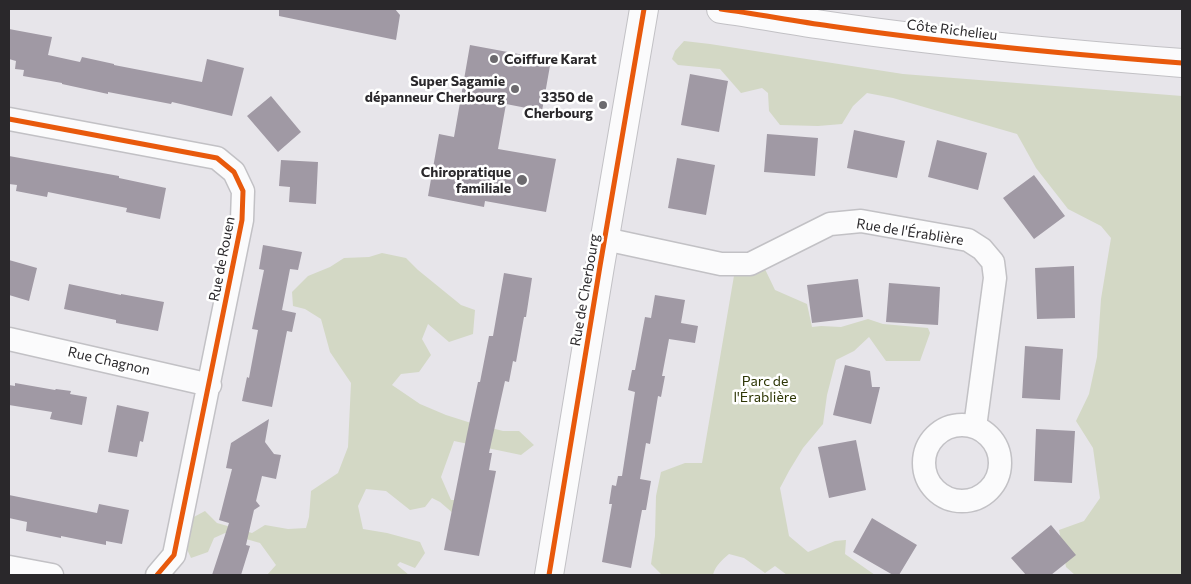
<!DOCTYPE html>
<html>
<head>
<meta charset="utf-8">
<style>
	body { margin:0 }
	#map { position:relative; width:1191px; height:584px; overflow:hidden; background:#e7e5ea; font-family:Commissioner,sans-serif }
	canvas { display:block }
	.frame { position:absolute; inset:0; border:10px solid #2a282b; pointer-events:none }
</style>
</head>
<body>
<div id="map">
<canvas width="1191" height="584"></canvas>
<div class="frame"></div>
</div>
<script>
const g = document.querySelector('canvas').getContext('2d');
g.lineJoin = 'round';
function paint(path, color) { g.fillStyle = color; g.fill(path, 'evenodd'); }
function strokePath(path, color, width, dash) { g.strokeStyle = color; g.lineWidth = width; g.lineCap = dash ? 'butt' : 'round'; g.setLineDash(dash || []); g.stroke(path); }
function drawText(font, color, halo, rows, align = 'center') {
  g.font = font + ' Commissioner,sans-serif'; g.lineWidth = 5; g.setLineDash([]); g.textBaseline = 'middle'; g.strokeStyle = halo; g.fillStyle = color; for (const [text, x, y, turn = 0] of rows) {
    g.save(); g.translate(x, y); g.rotate((+turn || 0) * Math.PI / 180); g.textAlign = isNaN(turn) ? turn : align; if (halo) g.strokeText(text, 0, 0); g.fillText(text, 0, 0); g.restore();
  }
}
paint(new Path2D(`
	M 684,41 L 710,44 L 903,74 L 1182,96 L 1182,575 L 1075,575 L 1066,567 L 1059,530 L 1084,521 L 1100,498 L 1093,448 L 1076,421 L 1089,394 L 1097,357 L 1101,299 L 1111,238 L 1101,226 L 1068,209 L 1036,168 L 1017,134 L 893,98 L 867,93 L 853,106 L 842,124 L 818,126 L 780,125 L 769,111 L 768,93 L 762,88 L 741,93 L 720,69 L 678,65 L 672,59 L 675,51 Z
	M 382,253 L 406,258 L 418,270 L 461,305 L 475,310 L 473,334 L 449,342 L 428,324 L 422,339 L 431,355 L 419,372 L 401,374 L 392,385 L 420,404 L 446,415 L 468,422 L 503,431 L 519,431 L 534,445 L 521,455 L 454,441 L 441,477 L 451,500 L 472,500 L 454,514 L 440,502 L 432,498 L 425,507 L 410,510 L 386,491 L 366,489 L 358,506 L 363,529 L 387,533 L 420,542 L 425,553 L 415,568 L 400,562 L 397,565 L 409,575 L 267,575 L 276,565 L 260,543 L 225,533 L 214,538 L 208,552 L 191,558 L 184,543 L 192,518 L 205,511 L 217,523 L 252,533 L 265,525 L 288,529 L 306,528 L 309,517 L 311,491 L 338,473 L 348,447 L 351,383 L 330,352 L 321,319 L 305,309 L 293,306 L 292,292 L 308,276 L 330,267 L 344,258 L 369,257 Z
	M 736,264 L 763,265 L 775,290 L 807,304 L 812,327 L 821,326 L 841,327 L 868,319 L 883,324 L 928,328 L 930,333 L 920,361 L 886,361 L 869,337 L 854,351 L 836,360 L 827,395 L 823,424 L 803,448 L 789,471 L 780,488 L 789,536 L 808,552 L 835,541 L 846,540 L 845,554 L 875,575 L 787,575 L 775,566 L 765,573 L 744,558 L 729,554 C 722,560 715,566 713,575 L 662,575 L 651,564 L 655,536 L 656,496 L 661,472 L 685,463 L 702,463 Z`), '#d3d8c5');
paint(new Path2D(`
	M 279,9 L 395,9 L 400,15 L 396,40 L 279,16 Z
	M 9,29 L 52,37 L 48,55 L 80,62 L 82,57 L 114,64 L 114,65 L 202,82 L 207,59 L 244,68 L 232,116 L 172,102 L 171,104 L 108,92 L 108,94 L 62,84 L 62,83 L 23,76 L 24,70 L 15,69 L 16,61 L 9,59 Z
	M 470,45 L 551,60 L 542,111 L 506,104 L 498,149 L 556,159 L 546,212 L 485,201 L 484,207 L 428,196 L 439,134 L 454,137 Z
	M 690,74 L 728,81 L 719,132 L 681,125 Z
	M 271,96 L 301,132 L 278,152 L 247,116 Z
	M 854,130 L 905,141 L 897,178 L 847,168 Z
	M 767,134 L 818,138 L 815,176 L 764,172 Z
	M 937,140 L 987,153 L 978,190 L 928,177 Z
	M 9,156 L 119,176 L 119,178 L 166,188 L 160,219 L 126,212 L 127,208 L 48,192 L 47,197 L 16,191 L 17,185 L 9,184 Z
	M 677,158 L 715,165 L 706,215 L 668,208 Z
	M 281,160 L 318,162 L 316,204 L 289,202 L 290,187 L 279,186 Z
	M 1034,175 L 1065,216 L 1034,239 L 1003,198 Z
	M 263,245 L 302,252 L 298,270 L 290,269 L 282,310 L 296,313 L 292,332 L 287,331 L 272,407 L 242,401 L 247,377 L 249,378 L 258,330 L 252,329 L 264,270 L 259,269 Z
	M 9,260 L 37,268 L 29,301 L 9,295 Z
	M 1074,266 L 1075,318 L 1037,319 L 1035,268 Z
	M 504,273 L 532,278 L 526,317 L 524,317 L 516,362 L 513,361 L 509,382 L 505,381 L 489,453 L 492,453 L 489,470 L 496,471 L 479,556 L 444,550 L 467,434 L 478,382 L 480,382 L 489,336 L 493,336 Z
	M 858,279 L 863,317 L 812,323 L 807,285 Z
	M 889,283 L 940,287 L 938,325 L 886,322 Z
	M 69,284 L 121,295 L 121,294 L 164,302 L 158,331 L 116,323 L 116,320 L 64,309 Z
	M 655,295 L 685,300 L 681,323 L 698,326 L 695,343 L 669,339 L 662,376 L 665,376 L 661,397 L 658,396 L 650,444 L 646,443 L 640,479 L 651,481 L 646,510 L 642,510 L 631,568 L 602,562 L 612,504 L 609,504 L 612,485 L 616,486 L 618,476 L 622,476 L 635,392 L 628,390 L 632,370 L 635,370 L 645,317 L 651,318 Z
	M 1025,346 L 1063,349 L 1060,400 L 1022,398 Z
	M 845,365 L 870,371 L 872,387 L 880,387 L 871,424 L 833,415 Z
	M 15,383 L 55,390 L 56,389 L 71,391 L 70,394 L 87,397 L 82,425 L 50,419 L 52,412 L 9,405 L 9,385 L 15,386 Z
	M 117,405 L 149,412 L 143,442 L 140,441 L 137,457 L 108,452 Z
	M 269,419 L 265,442 L 274,454 L 281,455 L 276,479 L 262,476 L 256,501 L 260,506 L 254,510 L 246,545 L 250,546 L 241,575 L 212,575 L 229,523 L 219,520 L 232,469 L 226,468 L 231,443 Z
	M 1036,429 L 1075,431 L 1072,483 L 1034,481 Z
	M 856,440 L 866,490 L 829,498 L 818,447 Z
	M 9,495 L 97,513 L 99,504 L 129,510 L 122,544 L 106,541 L 106,545 L 61,536 L 61,538 L 26,531 L 27,522 L 9,518 Z
	M 872,518 L 917,545 L 899,575 L 893,575 L 853,552 Z
	M 1051,525 L 1076,555 L 1051,575 L 1026,575 L 1011,558 Z`), '#a099a4');
const minor = new Path2D(`
	M 9,119 L 217,158 L 234,172 L 243,191 L 242,220 L 174,555 L 157,575
	M 605,239 L 721,264 L 750,264 L 830,224 L 861,221 L 968,240 L 982,249 L 993,262 L 995,278 L 975,427
	M 9,339 L 210,385
	M924 463a38 38 0 1 1 76 0a38 38 0 1 1-76 0Z
	M 9,567 L 52,575`);
const tertiary = new Path2D(`
	M 721,9 C 757,14 794,21 830,26 C 947,43 1065,54 1182,63
	M 549,575 L 600,266 L 644,9`);
strokePath(minor, '#c2c1c5', 25);
strokePath(tertiary, '#c2c1c5', 30);
strokePath(minor, '#fbfbfc', 22);
strokePath(tertiary, '#fbfbfc', 28);
strokePath(new Path2D(`
	M 721,9 C 757,14 794,21 830,26 C 947,43 1065,54 1182,63
	M 9,119 L 217,158 L 234,172 L 243,191 L 242,220 L 174,555 L 157,575
	M 549,575 L 600,266 L 644,9`), '#e8590c', 5);
for (const [x, y, r, color] of [
	[494,59,5,"#6c6a6e"],
	[515,89,5,"#6c6a6e"],
	[603,105,5,"#6c6a6e"],
	[522,180,6,"#6c6a6e"]
]) { const dot = new Path2D(); dot.arc(x, y, r, 0, 2 * Math.PI); g.fillStyle = color; g.fill(dot); strokePath(dot, '#fff', 2); }
drawText('14px', '#2a282b', '#fff', [
	["Côte Richelieu",952,30,7],
	["Rue de l'Érablière",910,232,9],
	["Rue de Rouen",222,259,-79],
	["Rue de Cherbourg",585,290,-80],
	["Rue Chagnon",109,361,13]
]);
drawText('bold 14px', '#2a282b', '#fff', [
	["Coiffure Karat",504,59,"left"],
	["Super Sagamie",505,81],
	["dépanneur Cherbourg",505,97],
	["3350 de",593,97],
	["Cherbourg",593,113],
	["Chiropratique",511,172],
	["familiale",511,188]
], 'right');
drawText('14px', '#2d3605', '#fff', [
	["Parc de",765,381],
	["l'Érablière",765,397]
]);
</script>
</body>
</html>
